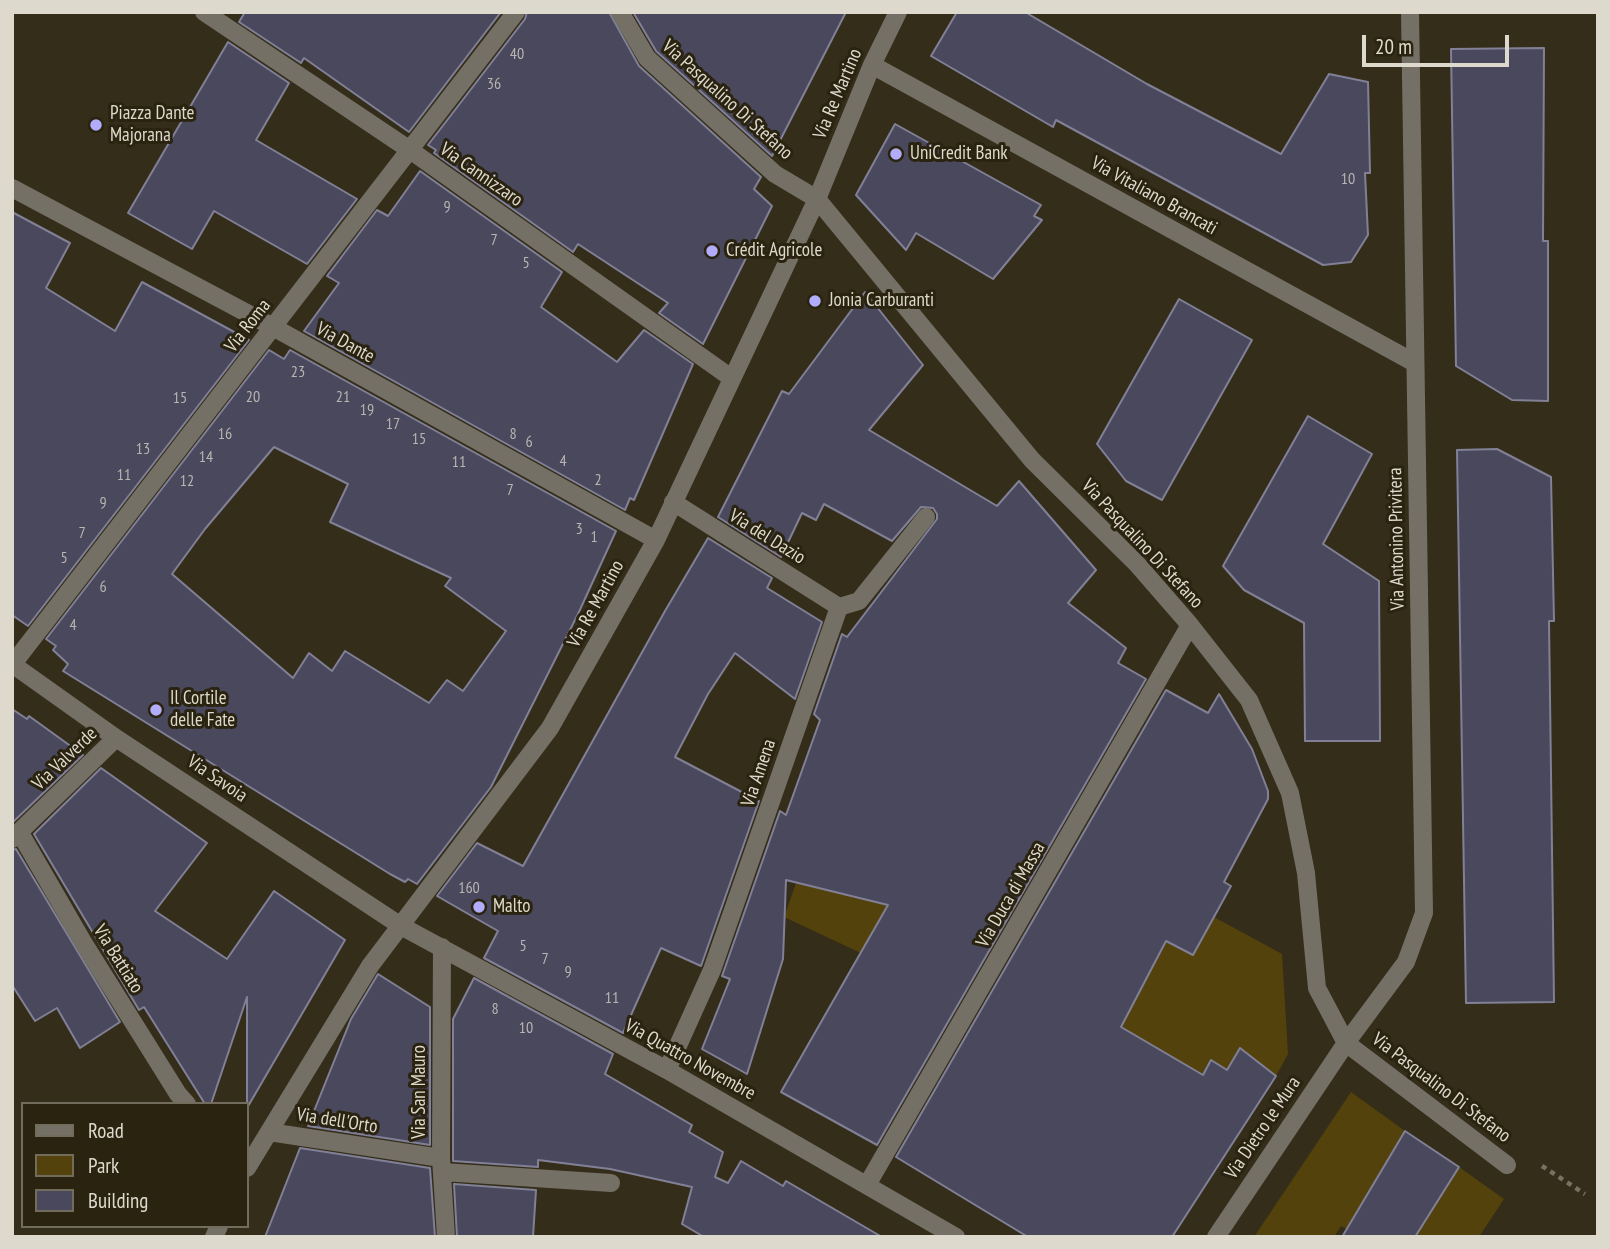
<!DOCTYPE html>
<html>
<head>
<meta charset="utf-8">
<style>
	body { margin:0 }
	#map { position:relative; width:1610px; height:1249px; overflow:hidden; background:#342d19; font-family:"PT Sans Narrow",sans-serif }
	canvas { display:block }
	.frame { position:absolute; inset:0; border:14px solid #ded9cd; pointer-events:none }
	.legend { position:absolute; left:21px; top:1102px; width:228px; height:126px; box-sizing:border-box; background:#2a2310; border:2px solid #726c5c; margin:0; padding:9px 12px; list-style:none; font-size:21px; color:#ded9cd }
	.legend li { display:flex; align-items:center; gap:14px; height:35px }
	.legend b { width:35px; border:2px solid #726c5c }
	.scale { position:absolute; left:1362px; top:35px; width:147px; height:32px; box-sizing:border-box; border:4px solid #ded9cd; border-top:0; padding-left:9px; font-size:21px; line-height:24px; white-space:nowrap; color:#ded9cd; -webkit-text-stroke:5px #2a2310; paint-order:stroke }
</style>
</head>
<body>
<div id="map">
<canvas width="1610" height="1249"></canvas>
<div class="frame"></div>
<ul class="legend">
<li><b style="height:9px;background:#747066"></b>Road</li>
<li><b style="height:19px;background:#53420c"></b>Park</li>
<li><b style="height:19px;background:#49485c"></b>Building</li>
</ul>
<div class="scale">20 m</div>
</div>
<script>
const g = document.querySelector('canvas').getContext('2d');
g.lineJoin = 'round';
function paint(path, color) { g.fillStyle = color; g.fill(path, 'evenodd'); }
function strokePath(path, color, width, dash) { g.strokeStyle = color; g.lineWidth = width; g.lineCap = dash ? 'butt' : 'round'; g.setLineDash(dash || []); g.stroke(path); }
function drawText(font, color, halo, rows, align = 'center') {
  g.font = font + ' "PT Sans Narrow",sans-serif'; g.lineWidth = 6; g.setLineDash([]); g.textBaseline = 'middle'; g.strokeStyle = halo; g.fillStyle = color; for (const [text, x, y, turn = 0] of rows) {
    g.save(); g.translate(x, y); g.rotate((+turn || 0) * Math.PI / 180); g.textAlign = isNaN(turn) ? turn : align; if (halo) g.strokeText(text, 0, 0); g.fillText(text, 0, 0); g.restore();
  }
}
paint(new Path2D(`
	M 867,839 L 930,875 L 863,954 L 784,917 L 796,883 L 847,895 Z
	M 1214,917 L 1282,954 L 1288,1054 L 1276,1076 L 1241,1049 L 1227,1070 L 1203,1075 L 1083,1036 L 1166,941 L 1193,955 Z
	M 1351,1092 L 1405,1131 L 1359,1208 L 1400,1237 L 1360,1237 L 1341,1226 L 1334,1237 L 1254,1237 Z
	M 1459,1167 L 1504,1199 L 1479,1237 L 1415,1237 Z`), '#53420c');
const building = new Path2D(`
	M 245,12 L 501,12 L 409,132 L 304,58 L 301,63 L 239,22 Z
	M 527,12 L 609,12 L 639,66 L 761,177 L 754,189 L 772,206 L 703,344 L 659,313 L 668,303 L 578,244 L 573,252 L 434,153 L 436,150 L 428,145 L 525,19 Z
	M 633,12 L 846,12 L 772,156 L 656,51 Z
	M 957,12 L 1025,12 L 1147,84 L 1281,154 L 1329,74 L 1368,82 L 1370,173 L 1365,173 L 1368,235 L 1351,262 L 1323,265 L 1056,120 L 1053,127 L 931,56 Z
	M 228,42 L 289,83 L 256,140 L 357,199 L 307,264 L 214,211 L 192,249 L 128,213 Z
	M 1544,48 L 1543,241 L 1548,241 L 1548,401 L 1512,400 L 1456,366 L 1451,49 Z
	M 895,124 L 1041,205 L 1034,216 L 1042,220 L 993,279 L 916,233 L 906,250 L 856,195 Z
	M 420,171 L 562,272 L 541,307 L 617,362 L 644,330 L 693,364 L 634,500 L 630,498 L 625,510 L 304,331 L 339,283 L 327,276 L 377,210 L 388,216 Z
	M 12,212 L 70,243 L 46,288 L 115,331 L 142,282 L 249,340 L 28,626 L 12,615 Z
	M 865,292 L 923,365 L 869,430 L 997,506 L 1019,481 L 1096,570 L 1068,603 L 1126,648 L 1118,663 L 1146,679 L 877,1145 L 781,1092 L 888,905 L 786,880 L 783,959 L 747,1074 L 702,1049 L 730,979 L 722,976 L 780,811 L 786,815 L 820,720 L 814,714 L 842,634 L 847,637 L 937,519 L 937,514 L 933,508 L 921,507 L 892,541 L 824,504 L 816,520 L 802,513 L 781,557 L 718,517 L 782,391 L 789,394 Z
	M 1179,299 L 1252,340 L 1162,500 L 1126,481 L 1097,444 Z
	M 269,350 L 284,359 L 290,350 L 616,531 L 578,614 L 491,787 L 417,884 L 408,879 L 405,882 L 390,874 L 63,671 L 68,664 L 53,650 L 56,646 L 46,639 ZM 274,447 L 348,484 L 330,522 L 451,578 L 445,586 L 506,631 L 463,691 L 447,680 L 429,703 L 345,651 L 332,671 L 309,653 L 293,678 L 172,574 L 205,529 Z
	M 1308,416 L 1372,454 L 1323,544 L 1379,581 L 1380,741 L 1305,741 L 1304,623 L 1244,590 L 1223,566 Z
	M 1497,449 L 1551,477 L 1554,621 L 1549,621 L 1554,1002 L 1466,1003 L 1457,450 Z
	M 708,538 L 772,578 L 767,588 L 822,622 L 795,699 L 735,653 L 708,694 L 675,757 L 759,801 L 701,966 L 661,948 L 623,1033 L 484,958 L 498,931 L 437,896 L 477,843 L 523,866 L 665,611 Z
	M 1166,690 L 1208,713 L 1219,694 L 1252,749 L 1268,791 L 1268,799 L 1224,882 L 1231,886 L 1193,955 L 1166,941 L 1121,1027 L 1203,1075 L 1211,1060 L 1227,1070 L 1240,1048 L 1276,1076 L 1172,1237 L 1028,1237 L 896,1157 Z
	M 12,709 L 27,719 L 29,716 L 83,755 L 12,823 Z
	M 101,768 L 207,843 L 155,911 L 227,959 L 274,891 L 345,940 L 247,1108 L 247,997 L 211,1104 L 205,1104 L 144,1007 L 139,1010 L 34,834 Z
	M 16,849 L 120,1022 L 80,1048 L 57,1008 L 35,1021 L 12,985 L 12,850 Z
	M 378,974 L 430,1007 L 430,1145 L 308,1126 L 351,1019 Z
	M 474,978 L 613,1054 L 605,1074 L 692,1125 L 689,1132 L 723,1152 L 715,1177 L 728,1183 L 741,1161 L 783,1186 L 786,1181 L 882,1237 L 704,1237 L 682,1224 L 692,1187 L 610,1169 L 538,1160 L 538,1167 L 453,1161 L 453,1019 Z
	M 1405,1131 L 1459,1167 L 1415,1237 L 1342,1237 Z
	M 300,1148 L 430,1168 L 435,1237 L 265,1237 Z
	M 454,1184 L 536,1190 L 533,1237 L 457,1237 Z`);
paint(building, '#49485c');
strokePath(building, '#818097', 2);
strokePath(new Path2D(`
	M 1542,1166 L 1585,1194`), '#777160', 4.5, [5, 5]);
strokePath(new Path2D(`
	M 204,12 L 410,150 L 730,377
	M 620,12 L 647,58 L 775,174 L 817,199 L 1032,460 L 1137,564 L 1190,625 L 1249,700 L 1290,793 L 1306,873 L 1317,988 L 1346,1043 L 1507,1165
	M 872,65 L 1415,363
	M 12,188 L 273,327 L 656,540
	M 673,502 L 839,607
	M 12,664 L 116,738 L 401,926 L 667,1070 L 956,1237
	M 12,665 L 516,12
	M 20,833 L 83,942 L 178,1094 L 187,1104
	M 12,839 L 116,738
	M 442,947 L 441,1158 L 446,1237
	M 667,1070 L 712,970 L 839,607 L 859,601 L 926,517
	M 269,1132 L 441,1158
	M 247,1168 L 370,966 L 550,728 L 656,540 L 817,199 L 872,65 L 898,12
	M 443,1172 L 611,1183
	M 867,1185 L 1190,625
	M 214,1237 L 219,1226
	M 1216,1237 L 1346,1043 L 1406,962 L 1424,913 L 1410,12`), '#747066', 18);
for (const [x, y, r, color] of [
	[96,125,7,"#b1adfa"],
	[896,154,7,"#b1adfa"],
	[712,251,7,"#b1adfa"],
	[815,301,7,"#b1adfa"],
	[156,710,7,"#b1adfa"],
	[479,907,7,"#b1adfa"]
]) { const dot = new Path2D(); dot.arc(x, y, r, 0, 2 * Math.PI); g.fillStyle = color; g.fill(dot); strokePath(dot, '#2a2310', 2.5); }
drawText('16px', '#b9b5b1', null, [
	["40",517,54],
	["36",494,84],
	["10",1348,179],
	["9",447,207],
	["7",494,240],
	["5",526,263],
	["23",298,372],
	["20",253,397],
	["21",343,397],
	["15",180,398],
	["19",367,410],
	["17",393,424],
	["16",225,434],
	["8",513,434],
	["15",419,439],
	["6",529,442],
	["13",143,449],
	["14",206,457],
	["4",563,461],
	["11",459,462],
	["11",124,475],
	["2",598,480],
	["12",187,481],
	["7",510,490],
	["9",103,503],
	["3",579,529],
	["7",82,533],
	["1",594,537],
	["5",64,558],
	["6",103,587],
	["4",73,625],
	["160",469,888],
	["5",523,946],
	["7",545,959],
	["9",568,972],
	["11",612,998],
	["8",495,1009],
	["10",526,1028]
]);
drawText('19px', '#ded9cd', '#2a2310', [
	["Via Re Martino",838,94,-67],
	["Via Pasqualino Di Stefano",727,100,42],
	["Via Cannizzaro",481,175,35],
	["Via Vitaliano Brancati",1154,196,29],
	["Via Roma",248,326,-52],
	["Via Dante",345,343,29],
	["Via del Dazio",767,537,32],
	["Via Antonino Privitera",1397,539,-91],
	["Via Pasqualino Di Stefano",1142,544,47],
	["Via Re Martino",596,604,-61],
	["Via Valverde",65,759,-44],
	["Via Amena",759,773,-71],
	["Via Savoia",217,779,34],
	["Via Duca di Massa",1011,895,-60],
	["Via Battiato",118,959,58],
	["Via Quattro Novembre",690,1060,29],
	["Via Pasqualino Di Stefano",1441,1088,37],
	["Via San Mauro",420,1092,-90],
	["Via dell'Orto",337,1121,9],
	["Via Dietro le Mura",1263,1128,-56]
]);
drawText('19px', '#ded9cd', '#2a2310', [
	["Piazza Dante",110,114],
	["Majorana",110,136],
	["UniCredit Bank",910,154],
	["Crédit Agricole",726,251],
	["Jonia Carburanti",829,301],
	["Il Cortile",170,699],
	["delle Fate",170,721],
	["Malto",493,907]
], 'left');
</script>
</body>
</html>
